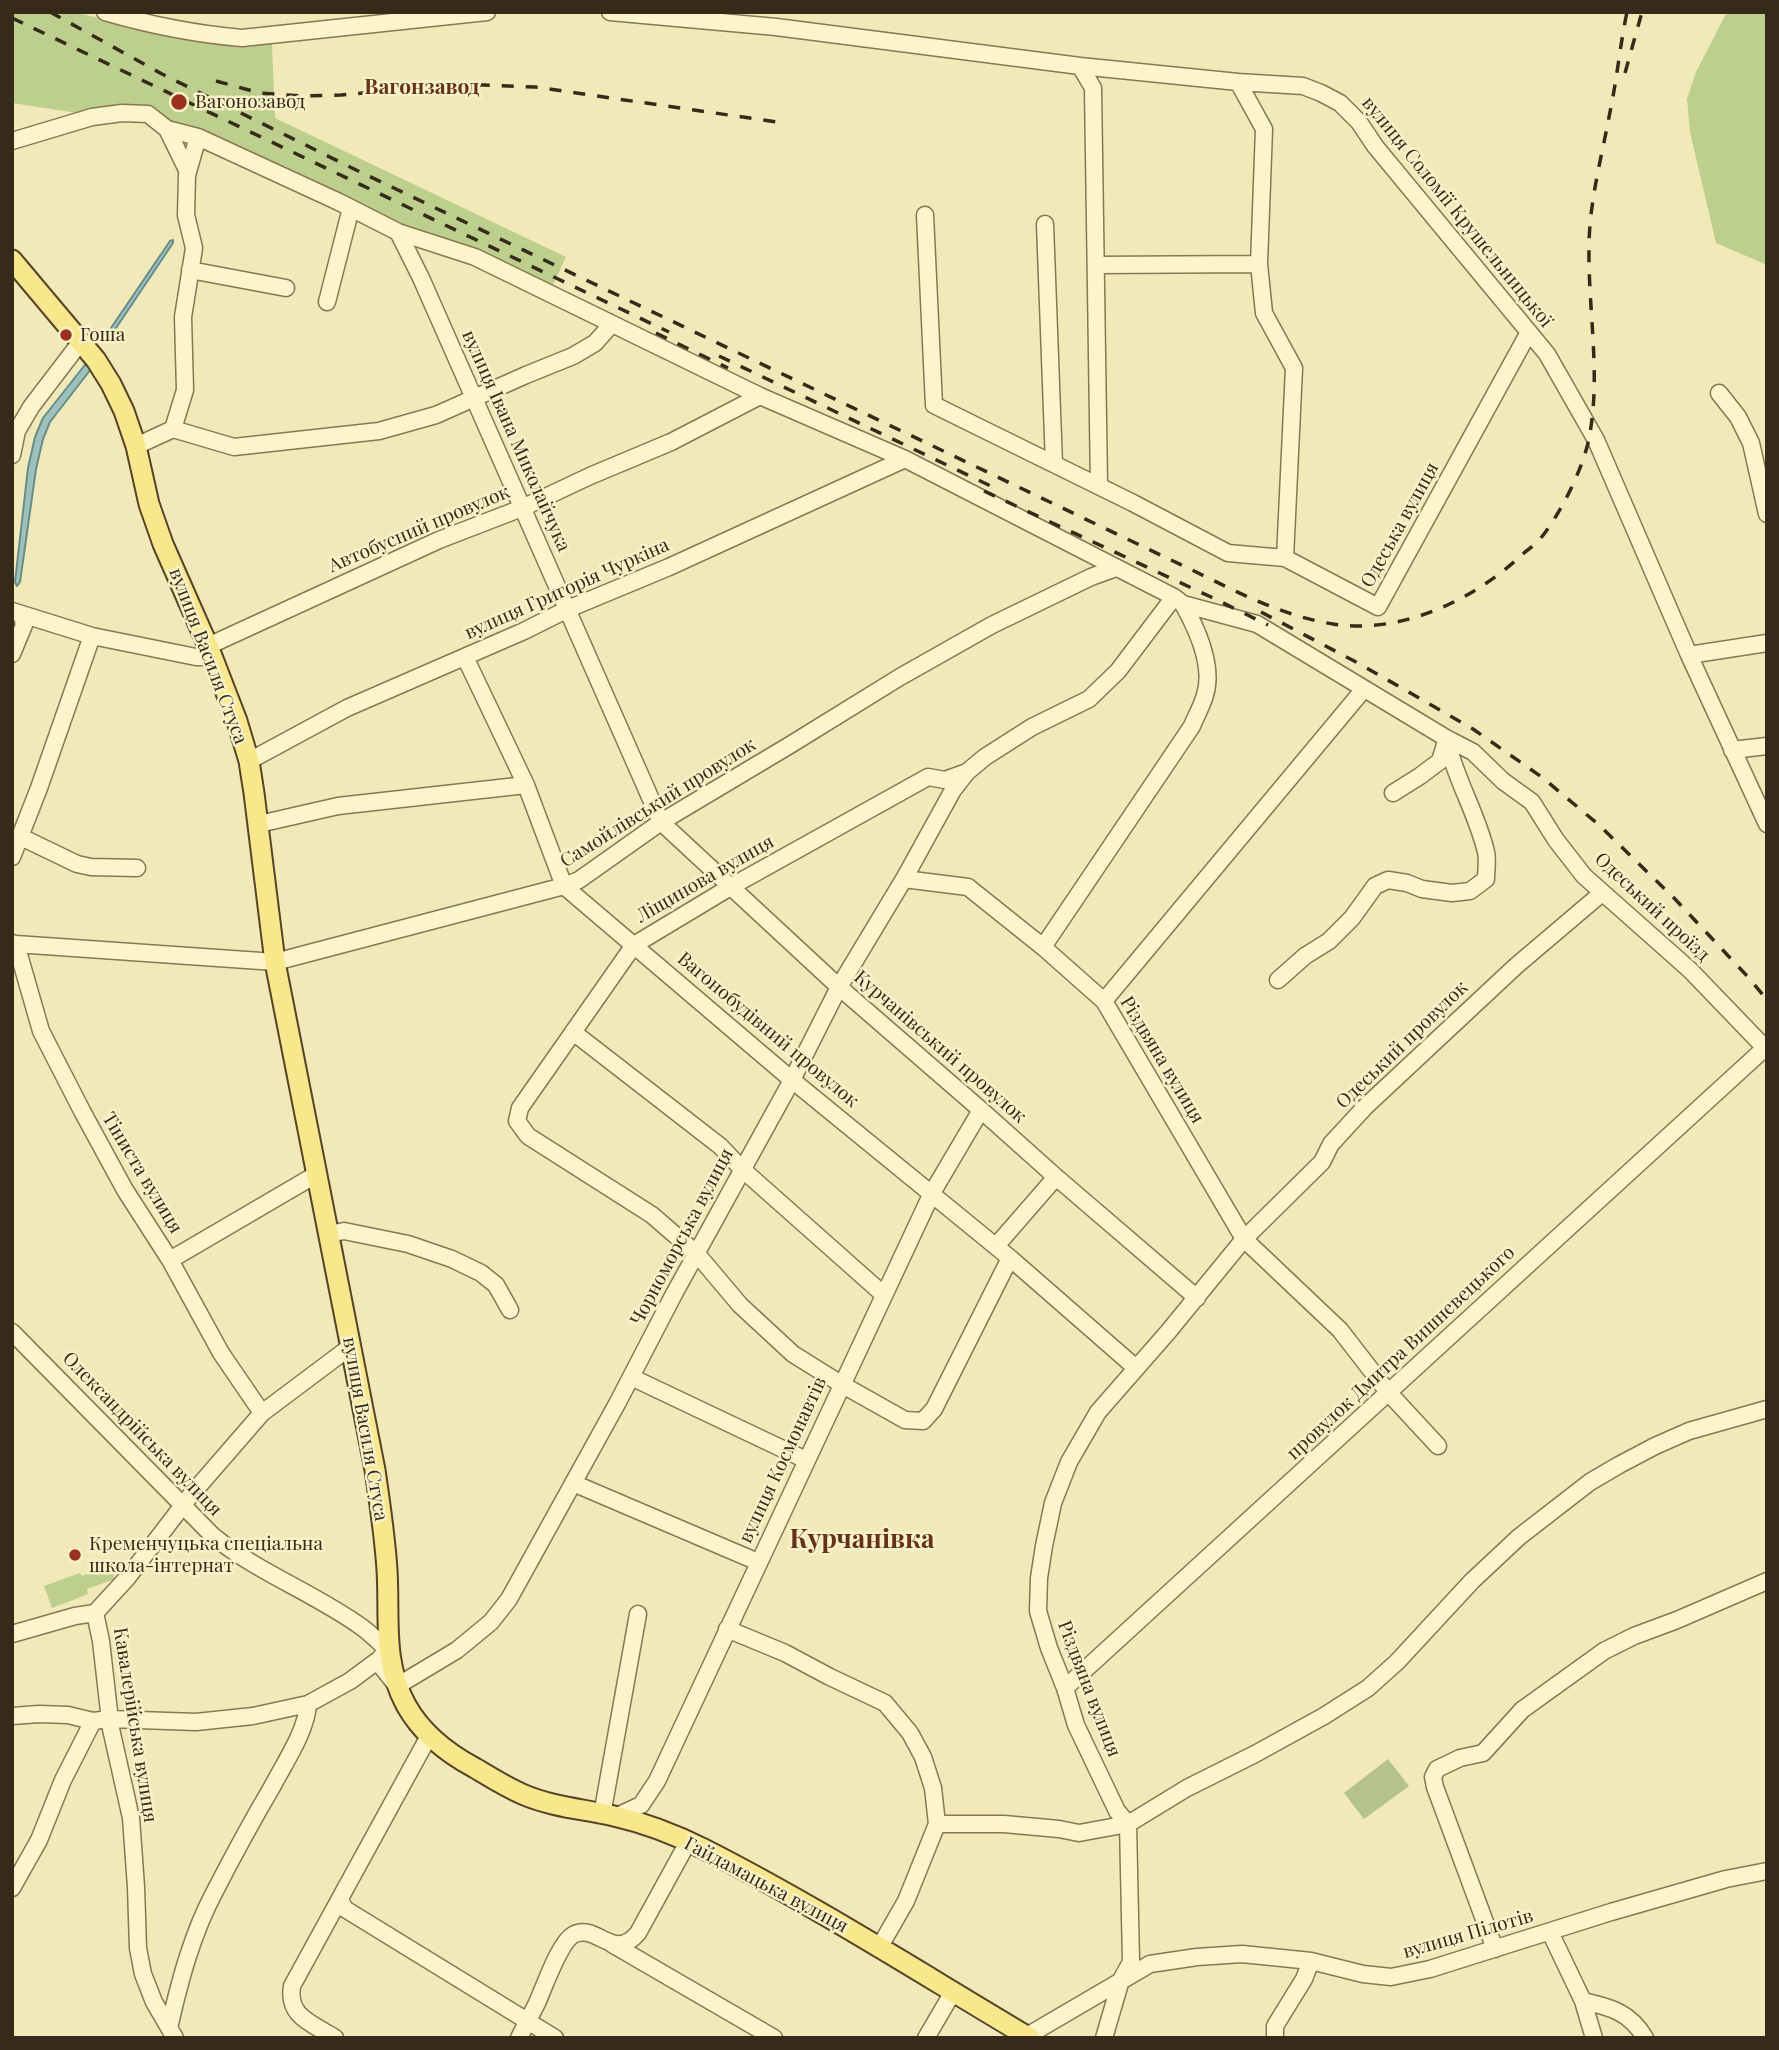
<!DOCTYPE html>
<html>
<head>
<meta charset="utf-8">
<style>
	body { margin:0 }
	#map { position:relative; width:1779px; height:2050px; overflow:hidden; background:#f1e9b8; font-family:"Playfair Display",serif }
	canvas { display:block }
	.frame { position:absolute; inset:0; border:14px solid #362b19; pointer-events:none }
</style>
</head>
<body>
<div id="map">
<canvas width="1779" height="2050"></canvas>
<div class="frame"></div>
</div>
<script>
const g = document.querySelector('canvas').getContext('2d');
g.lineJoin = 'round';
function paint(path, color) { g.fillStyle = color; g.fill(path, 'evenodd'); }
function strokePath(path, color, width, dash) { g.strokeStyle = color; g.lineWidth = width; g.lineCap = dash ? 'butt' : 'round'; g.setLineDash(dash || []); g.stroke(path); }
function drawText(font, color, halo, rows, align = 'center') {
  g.font = font + ' "Playfair Display",serif'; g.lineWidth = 5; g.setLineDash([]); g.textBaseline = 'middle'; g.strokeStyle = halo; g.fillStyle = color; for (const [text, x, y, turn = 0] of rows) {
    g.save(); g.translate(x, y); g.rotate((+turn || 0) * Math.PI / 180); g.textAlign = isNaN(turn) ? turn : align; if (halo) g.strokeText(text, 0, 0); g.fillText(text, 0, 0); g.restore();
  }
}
paint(new Path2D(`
	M 12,12 L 75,12 L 185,40 L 272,44 L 275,118 L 566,257 L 550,291 L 178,126 L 148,110 L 84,114 L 12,103 Z
	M 1727,12 L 1767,12 L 1767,265 L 1716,243 L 1690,132 L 1687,99 L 1696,72 Z
	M 109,1565 L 115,1579 L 87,1589 L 88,1594 L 52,1608 L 44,1586 L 80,1573 L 82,1576 Z`), '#bdcf8c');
paint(new Path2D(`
	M 1388,1759 L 1409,1786 L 1364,1819 L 1344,1793 Z`), '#b4c38d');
const water = new Path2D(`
	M 173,240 L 173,243 L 114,331 L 112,331 L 111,328 L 170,241 Z
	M 88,361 L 91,369 L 50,422 L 43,439 L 36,469 L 20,582 L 17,586 L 15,582 L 28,468 L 35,437 L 43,418 Z`);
paint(water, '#9ec1bc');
strokePath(water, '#658e8a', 2);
const minor = new Path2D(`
	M 105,12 C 150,25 195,34 242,38 L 487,12
	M 610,12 L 776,27 L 1080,66 L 1238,82 L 1303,86 L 1321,93 L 1340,103 L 1359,122 L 1375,146 L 1547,354 L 1596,440 L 1689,655 L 1767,824
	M 1080,66 L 1093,88 L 1099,486
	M 1238,82 L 1264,129 L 1259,264 L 1264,313 L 1294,368 L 1285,558
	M 167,129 L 188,172
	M 198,137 L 339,202 L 398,232 L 475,257 L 760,396 L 905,459 L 1174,597 L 1183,604 L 1257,624 L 1446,738 L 1473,752 L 1503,781 L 1532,802 L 1556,840 L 1584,876 L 1690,970 L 1767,1050
	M 12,141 L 92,117 L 122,113 L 148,114 L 167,129 L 198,137 L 187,175 L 186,215 L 194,248 L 183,317 L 185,390 L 173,429 L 136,446
	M 925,215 L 934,405 L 1133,503 L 1228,553 L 1285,558 L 1378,607 L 1529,332
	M 1045,224 L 1054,464
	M 398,232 L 421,278 L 661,822 L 839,987 L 981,1110 L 1056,1177 L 1197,1298
	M 1096,265 L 1259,264
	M 190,270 L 286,288
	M 327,302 L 351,208
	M 1719,393 L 1738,417 L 1751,443 L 1767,514
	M 173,429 L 234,447 L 379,431 L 436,415 L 526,375 L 573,356 L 595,343 L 611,325
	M 12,455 L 17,431 L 31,407 L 76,348 L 83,344
	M 12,611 L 92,636 L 196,657 L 213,657
	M 208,646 L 439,540 L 522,508 L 590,476 L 671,442 L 760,396
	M 12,654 L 24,625 L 22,615
	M 1689,655 L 1767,643
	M 465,657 L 526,785 L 564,886 L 792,1080 L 1010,1258 L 1136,1368
	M 1732,750 L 1767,746
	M 249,761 L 347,708 L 524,631 L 568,609 L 669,567 L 905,459
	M 1393,793 L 1420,776 L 1440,761 L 1446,741
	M 259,824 L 338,806 L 526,785
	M 21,837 L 77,864 L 91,867 L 137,868
	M 12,857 L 39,788 L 92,636
	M 904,879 L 968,887 L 1043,947 L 1104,1001 L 1244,1239 L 1340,1330 L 1388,1392 L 1438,1446
	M 12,943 L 16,944 L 41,1031 L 82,1111 L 125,1190 L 170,1260 L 221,1353 L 262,1413
	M 16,944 L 275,962 L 564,886 L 579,880 L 661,822 L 790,745 L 900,677 L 992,625 L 1091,577 L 1116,568
	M 1043,947 L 1192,726 C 1196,716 1202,706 1205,695 C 1214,667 1197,629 1183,604
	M 1278,980 L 1305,956 L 1329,941 L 1352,918 L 1375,886 L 1388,880 L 1407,883 L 1422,889 L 1452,893 L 1470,891 L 1486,879 C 1486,870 1488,860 1486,852 C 1477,813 1455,779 1446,738
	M 1104,1001 L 1364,689
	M 573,1032 L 720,1146 L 742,1169 L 884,1295
	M 329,1234 L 344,1231 L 408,1244 L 452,1259 L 481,1273 L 496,1285 L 510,1310
	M 996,1246 L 1056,1177
	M 1010,1258 L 934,1409 L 923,1421 L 905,1420 L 841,1384 L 793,1354 L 740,1305 L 697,1254 L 652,1215 L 528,1136 L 517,1121 L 520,1108 L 634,945 L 732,886 L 928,777 L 945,780 L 967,772 L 985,757 L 1032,727 L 1089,699 L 1118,671 L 1174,597
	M 170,1260 L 317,1174
	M 12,1332 L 213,1536 C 260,1574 315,1593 363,1628 C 372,1635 380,1643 388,1650 L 381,1657
	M 631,1377 L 806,1460
	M 573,1483 L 758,1562
	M 727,1629 L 785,1653 L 830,1677 L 885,1703 L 910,1733 L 923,1757 L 933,1788 L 937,1824 L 906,1901 L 879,1948
	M 12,1634 L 75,1616 L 95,1613
	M 1065,1688 L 1765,1048
	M 12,1716 L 39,1714 L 68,1715 L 93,1721 L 110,1719 L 196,1722 L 253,1716 L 308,1704 L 350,1681 L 377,1661 L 397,1686 L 457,1650 L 491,1622 L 509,1599 L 618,1402 L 674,1294 L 792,1080 L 839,987 L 904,879 L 953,790 L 967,772
	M 602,1815 L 638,1614
	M 615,1817 L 641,1805 L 657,1781 L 932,1193 L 981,1110
	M 937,1824 L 1004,1824 L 1059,1829 L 1079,1833 L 1128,1824 L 1187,1788 L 1255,1754 L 1324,1716 L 1368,1688 L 1397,1662 L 1472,1581 L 1519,1537 L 1590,1482 L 1619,1465 L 1655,1446 L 1689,1431 L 1767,1409
	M 12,1888 L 39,1840 L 63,1780 L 93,1721
	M 340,1900 L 345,1909 L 555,2038
	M 1550,1932 L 1583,2001 L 1594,2038
	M 612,1944 L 774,2038
	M 1495,1949 L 1435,1787 L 1433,1777 L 1437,1769 L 1460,1758 L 1483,1753 L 1522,1710 L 1604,1651 L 1634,1636 L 1677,1620 L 1767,1581
	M 1583,2001 C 1610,2007 1630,2012 1645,2038
	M 169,2028 C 180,1980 192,1934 215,1891 C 233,1856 252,1821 272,1787 C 284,1764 307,1730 308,1704
	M 1027,2036 L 1150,1964 L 1197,1957 L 1242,1954 L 1311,1961 L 1363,1974 L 1391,1977 L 1430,1969 L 1611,1912 L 1726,1879 L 1767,1871
	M 175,2038 L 154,2002 L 143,1974 L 138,1948 L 136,1887 L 131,1818 L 111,1729 L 101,1641 L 95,1613 L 128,1577 L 190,1496 L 262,1413 L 350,1347
	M 335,2038 C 312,2023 287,2017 292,1986 L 429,1736
	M 519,2038 C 525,2026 531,2015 537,2003 C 544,1988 559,1943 573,1935 C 597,1922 613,1963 638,1933 L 688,1842
	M 926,2038 L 953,1992
	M 1104,2038 L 1121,1980 L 1131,1962 L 1128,1824 L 1117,1811 L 1076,1725 L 1065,1688 L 1049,1648 L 1038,1611 L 1039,1578 L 1044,1546 L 1053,1503 L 1069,1462 L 1098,1412 L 1168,1332 L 1244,1239 L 1322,1162 L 1331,1144 L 1365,1107 L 1516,966 L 1602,893
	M 1275,2038 L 1275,2026 L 1304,1979 L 1311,1961`);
const major = new Path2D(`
	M 12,260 L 96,360 L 111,384 L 124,411 L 136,446 L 149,504 L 163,544 L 208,646 L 237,721 L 249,761 L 254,793 L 275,962 L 375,1470 C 380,1504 385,1537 387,1570 C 390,1618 382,1661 406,1705 C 422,1734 447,1753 475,1768 C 490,1777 506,1787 522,1794 C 552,1807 583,1809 614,1816 C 645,1823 676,1835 704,1849 C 816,1906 922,1974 1030,2038`);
strokePath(minor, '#887752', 19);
strokePath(major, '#554428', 23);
strokePath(minor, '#fcf5cc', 16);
strokePath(major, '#f9e88b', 19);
strokePath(new Path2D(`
	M 50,12 L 162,74 L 352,168 L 1171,560 C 1223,584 1275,615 1333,624 C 1402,635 1476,599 1525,552 C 1532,547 1539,541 1544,534 C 1562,510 1581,472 1588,443 C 1602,380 1588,312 1589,248 C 1589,202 1602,156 1610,112 C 1617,79 1620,45 1627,12
	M 12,18 L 669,332
	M 1625,73 L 1642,12
	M 216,81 L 260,93 L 301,96 L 341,95 L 459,84 L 535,87 L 784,123
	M 656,333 L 728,368
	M 719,356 L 997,489
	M 984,491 L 1211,597 L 1268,625
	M 1261,612 L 1358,663 L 1473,729 L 1543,778 L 1599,825 L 1675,899 L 1748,977 L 1767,1000`), '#362b19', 3.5, [12, 12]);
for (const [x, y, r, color] of [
	[179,102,9,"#9c311e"],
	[66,335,7,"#9c311e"],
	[75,1555,7,"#9c311e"]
]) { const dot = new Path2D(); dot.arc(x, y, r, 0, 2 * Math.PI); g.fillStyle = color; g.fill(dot); strokePath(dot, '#f8f2c8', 2.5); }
drawText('19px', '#362b19', '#f8f2c8', [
	["Вагонозавод",195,102],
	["Гоша",80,335],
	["Кременчуцька спеціальна",89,1544],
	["школа-інтернат",89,1566]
], 'left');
drawText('19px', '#362b19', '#f8f2c8', [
	["вулиця Соломії Крушельницької",1457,212,51],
	["вулиця Івана Миколайчука",516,441,66],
	["Одеська вулиця",1400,525,-61],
	["Автобусний провулок",419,529,-23],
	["вулиця Григорія Чуркіна",567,589,-24],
	["вулиця Василя Стуса",208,656,69],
	["Самойлівський провулок",658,803,-32],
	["Ліщинова вулиця",705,879,-30],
	["Одеський проїзд",1652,907,43],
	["Вагонобудівний провулок",768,1030,40],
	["Одеський провулок",1402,1045,-44],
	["Курчанівський провулок",940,1047,41],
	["Різдвяна вулиця",1162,1060,59],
	["Тіниста вулиця",142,1173,59],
	["Чорноморська вулиця",682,1237,-62],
	["провулок Дмитра Вишневецького",1401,1353,-43],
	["вулиця Василя Стуса",365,1429,80],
	["Олександрійська вулиця",142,1434,46],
	["вулиця Космонавтів",783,1460,-65],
	["Різдвяна вулиця",1089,1689,69],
	["Кавалерійська вулиця",135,1725,81],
	["Гайдамацька вулиця",766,1885,28],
	["вулиця Пілотів",1468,1934,-16]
]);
drawText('bold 21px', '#663215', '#f8f2c8', [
	["Вагонзавод",422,87]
]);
drawText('bold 26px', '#663215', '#f8f2c8', [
	["Курчанівка",862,1540]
]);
</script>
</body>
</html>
